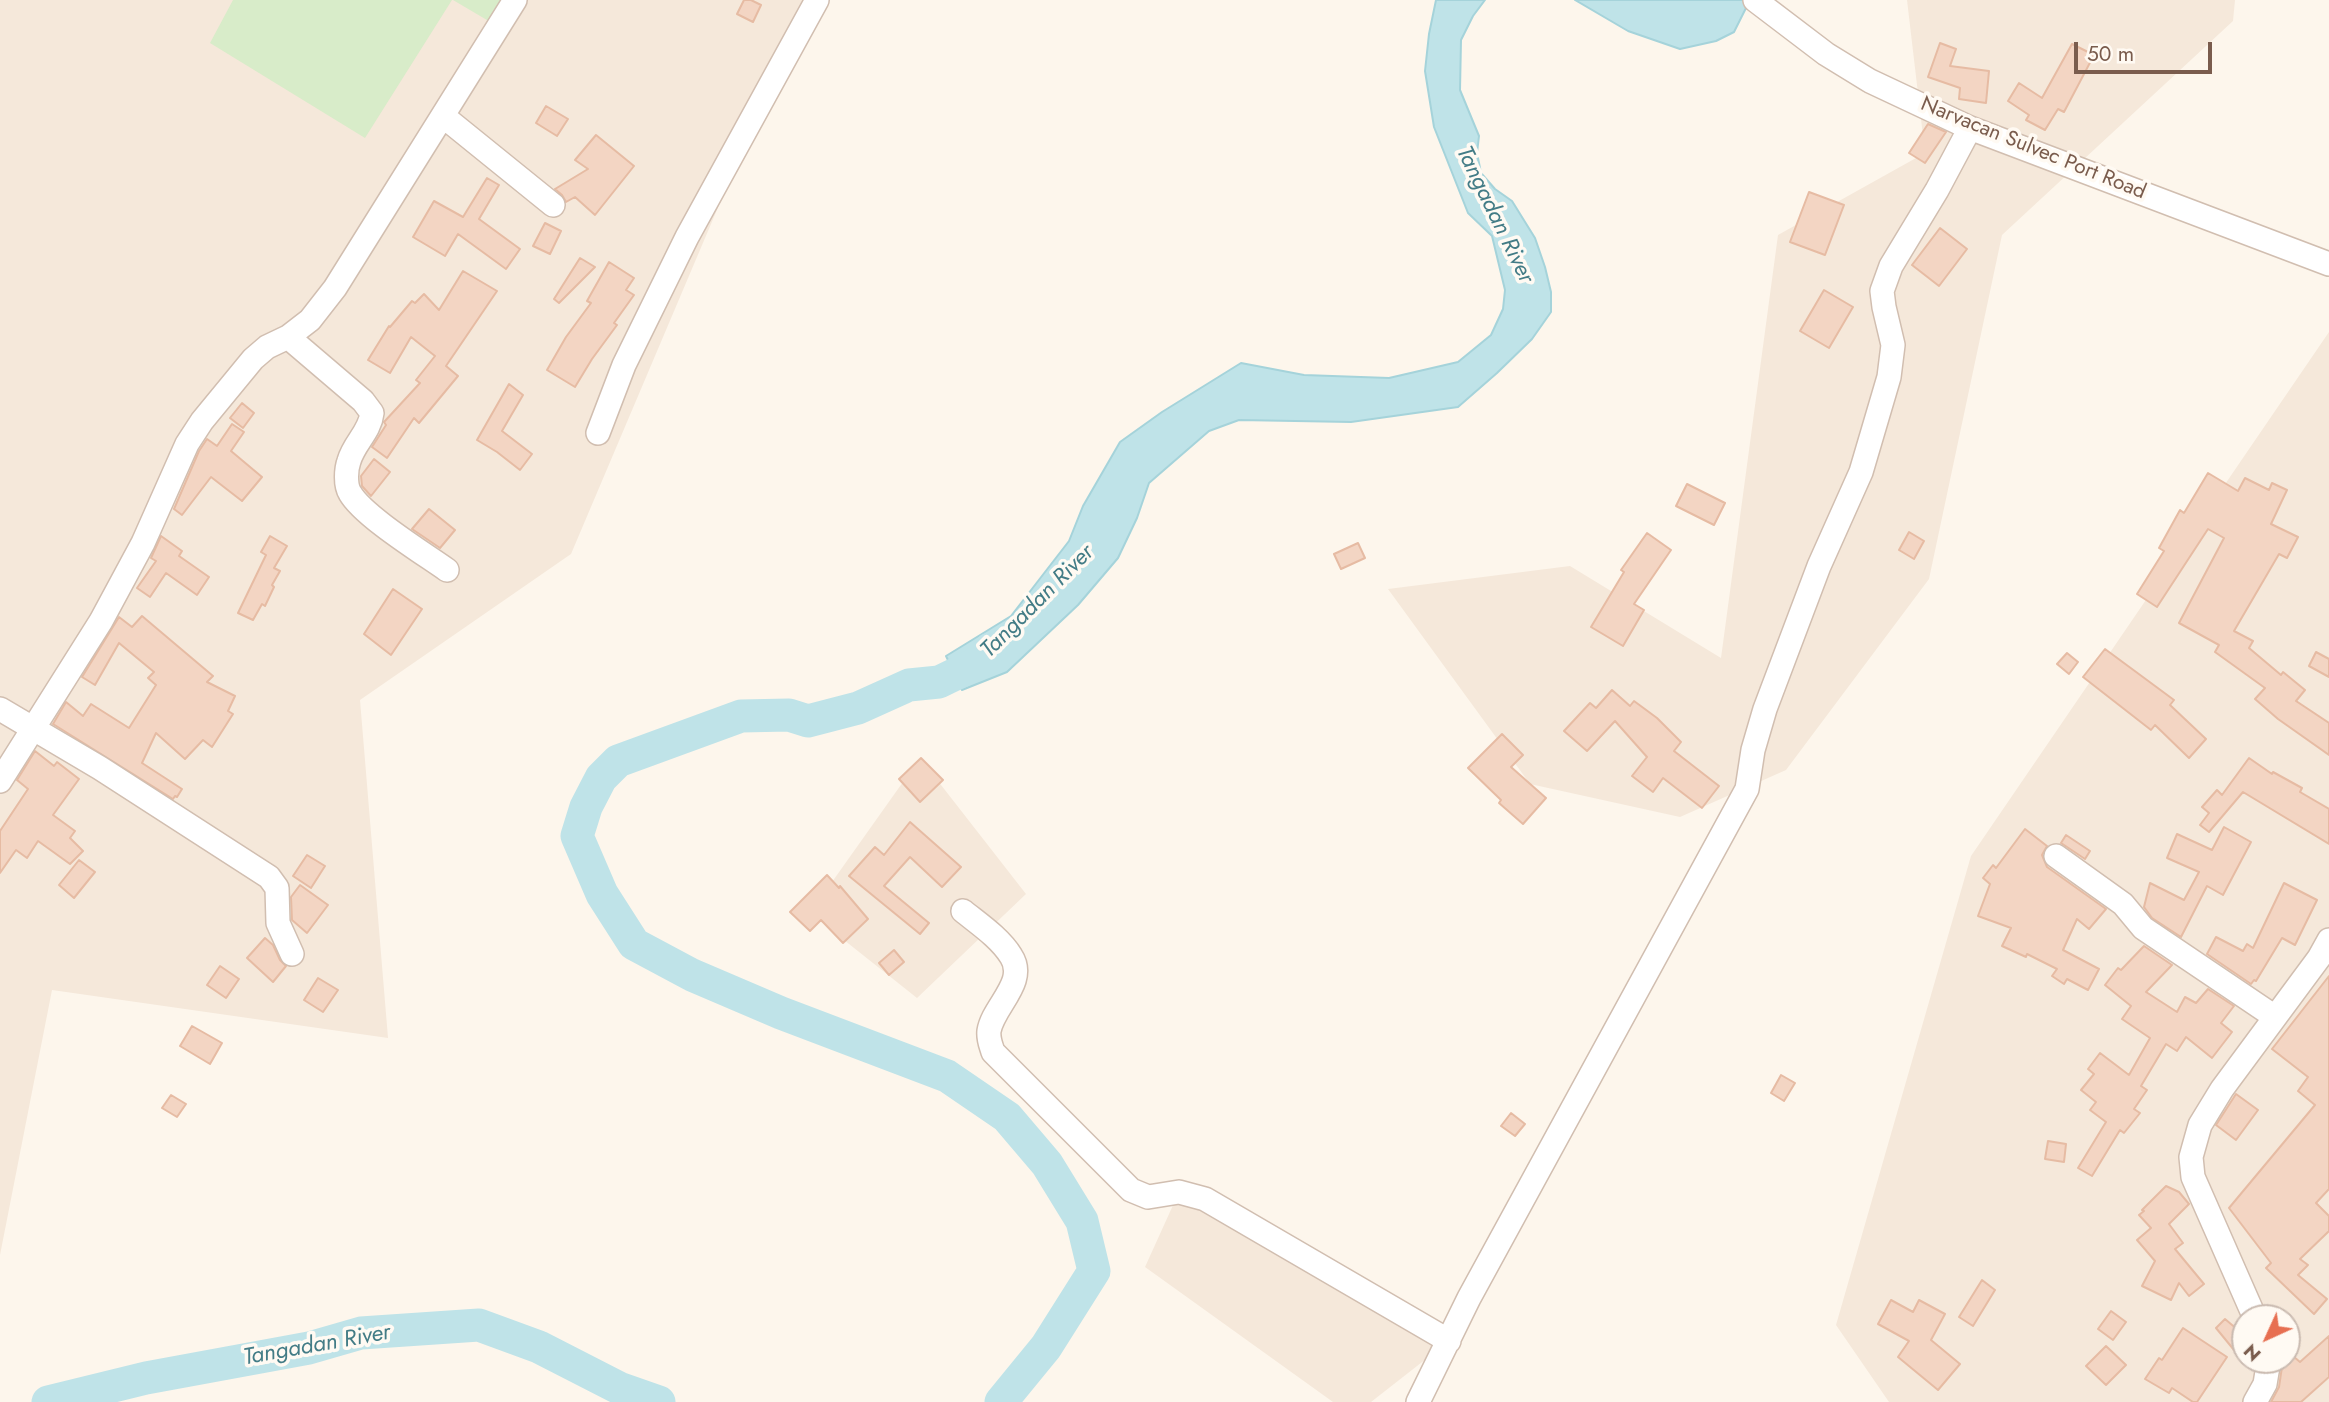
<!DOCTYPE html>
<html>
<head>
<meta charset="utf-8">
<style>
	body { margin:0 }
	#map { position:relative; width:2329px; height:1402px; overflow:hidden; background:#fdf6ec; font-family:Jost,sans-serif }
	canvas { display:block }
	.north { position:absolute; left:2231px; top:1304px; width:70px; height:70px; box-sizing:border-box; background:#fffaf3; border:2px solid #cabbb1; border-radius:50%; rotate:225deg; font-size:19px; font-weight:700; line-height:28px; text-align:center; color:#7a5c4d }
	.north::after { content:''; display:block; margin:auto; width:24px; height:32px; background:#e76f51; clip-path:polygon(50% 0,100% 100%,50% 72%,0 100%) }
	.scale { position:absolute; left:2074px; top:42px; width:138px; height:32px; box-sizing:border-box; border:4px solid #7a5c4d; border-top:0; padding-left:9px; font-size:21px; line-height:24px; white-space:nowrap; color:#7a5c4d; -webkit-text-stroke:5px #fffaf3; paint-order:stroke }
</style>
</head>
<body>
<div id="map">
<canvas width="2329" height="1402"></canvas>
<div class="north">N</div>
<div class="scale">50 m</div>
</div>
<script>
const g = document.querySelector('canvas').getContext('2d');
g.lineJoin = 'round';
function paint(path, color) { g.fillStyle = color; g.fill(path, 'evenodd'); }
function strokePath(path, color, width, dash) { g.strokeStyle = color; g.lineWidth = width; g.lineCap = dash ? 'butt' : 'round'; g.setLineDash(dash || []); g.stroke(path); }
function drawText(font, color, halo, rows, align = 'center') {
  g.font = font + ' Jost,sans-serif'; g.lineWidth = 7; g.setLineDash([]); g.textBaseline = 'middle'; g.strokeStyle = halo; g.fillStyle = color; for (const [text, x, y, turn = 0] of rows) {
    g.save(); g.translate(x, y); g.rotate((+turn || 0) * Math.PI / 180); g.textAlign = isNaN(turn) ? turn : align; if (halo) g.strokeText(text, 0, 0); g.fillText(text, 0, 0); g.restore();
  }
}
paint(new Path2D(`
	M 0,0 L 806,0 L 571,554 L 360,700 L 388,1038 L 52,990 L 0,1255 Z
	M 1907,0 L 2235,0 L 2233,21 L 2002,235 L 1929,579 L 1786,770 L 1680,817 L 1530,784 L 1388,589 L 1570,566 L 1721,658 L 1778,235 L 1925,153 Z
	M 2329,332 L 2329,1402 L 1889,1402 L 1836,1325 L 1971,856 ZM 2245,1318 L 2287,1318 L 2287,1360 L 2245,1360 Z
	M 920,758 L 1026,894 L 917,998 L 810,913 Z
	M 1179,1192 L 1449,1341 L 1371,1402 L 1333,1402 L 1145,1267 Z`), '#f5e8da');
paint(new Path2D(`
	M 233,0 L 452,0 L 365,138 L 210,43 Z
	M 453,0 L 507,0 L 492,23 Z`), '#d8ecc9');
const water = new Path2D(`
	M 1436,0 L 1485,0 L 1473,16 L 1461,40 L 1460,90 L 1479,136 L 1477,153 L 1481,173 L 1495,189 L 1512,201 L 1535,238 L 1545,267 L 1551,292 L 1551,312 L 1532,339 L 1497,373 L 1458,407 L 1351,422 L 1239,420 L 1209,431 L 1149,483 L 1137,518 L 1118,558 L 1078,605 L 1007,672 L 962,690 L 946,656 L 1011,616 L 1069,541 L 1083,506 L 1120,442 L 1162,412 L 1241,363 L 1304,375 L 1389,378 L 1458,362 L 1491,335 L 1503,309 L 1505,290 L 1492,236 L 1468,213 L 1434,127 L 1425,71 L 1429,34 Z
	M 1575,0 L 1750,0 L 1734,32 L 1716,41 L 1680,49 L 1628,31 Z`);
paint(water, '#bfe3e8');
strokePath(water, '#a5d3da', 2);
strokePath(new Path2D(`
	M 990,649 L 976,664 L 939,682 L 909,685 L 858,708 L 808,721 L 789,715 L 741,716 L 618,761 L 601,778 L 586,807 L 577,836 L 602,894 L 634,944 L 692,975 L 781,1013 L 947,1076 L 1007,1117 L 1047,1164 L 1082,1221 L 1094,1271 L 1046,1347 L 1001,1402
	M 48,1402 L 146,1378 L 309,1348 L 361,1333 L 479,1325 L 539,1347 L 619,1388 L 659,1402`), '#bfe3e8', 33);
const building = new Path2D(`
	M 744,0 L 751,0 L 761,5 L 753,22 L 737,14 Z
	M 1940,43 L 1956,49 L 1950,66 L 1989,71 L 1986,103 L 1959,99 L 1960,88 L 1928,77 Z
	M 2072,44 L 2094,55 L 2064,112 L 2058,109 L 2045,130 L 2026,120 L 2029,115 L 2008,101 L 2019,83 L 2042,98 Z
	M 546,106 L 568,119 L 557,136 L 536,123 Z
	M 1928,124 L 1946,132 L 1925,163 L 1909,153 Z
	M 596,135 L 634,166 L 595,215 L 575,197 L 566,202 L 562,195 L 555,189 L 588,169 L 575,160 Z
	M 487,178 L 499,185 L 479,219 L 520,249 L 506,269 L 458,234 L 445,256 L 413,237 L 434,201 L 463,217 Z
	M 1809,192 L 1844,205 L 1825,255 L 1790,242 Z
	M 545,223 L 561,231 L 550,254 L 533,246 Z
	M 1940,228 L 1967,249 L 1939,286 L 1912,265 Z
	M 580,258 L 595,267 L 559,303 L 554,299 Z
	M 609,262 L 634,278 L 626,290 L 634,295 L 614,323 L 617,325 L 592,359 L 575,387 L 547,370 L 566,337 L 591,303 L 587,301 Z
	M 463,271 L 497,291 L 446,366 L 458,376 L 419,423 L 414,418 L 387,458 L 372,447 L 386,425 L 384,422 L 420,383 L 416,380 L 435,356 L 411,337 L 390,373 L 368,360 L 389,326 L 390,327 L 412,301 L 415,303 L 424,294 L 439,310 Z
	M 1824,290 L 1853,307 L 1829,348 L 1800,331 Z
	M 509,384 L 523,395 L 502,431 L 532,454 L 520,470 L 497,452 L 477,440 Z
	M 242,403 L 254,413 L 243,428 L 230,418 Z
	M 232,424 L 244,432 L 231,451 L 262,477 L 242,501 L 211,477 L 182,515 L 174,509 L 199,451 L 207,439 L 217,446 Z
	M 374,459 L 390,472 L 371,496 L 362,486 L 361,476 Z
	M 2208,473 L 2238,491 L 2245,478 L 2269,490 L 2272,483 L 2287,490 L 2271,524 L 2298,537 L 2287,558 L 2279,554 L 2234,631 L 2253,641 L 2249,648 L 2281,675 L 2283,672 L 2305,690 L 2296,701 L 2329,723 L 2329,755 L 2278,719 L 2255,699 L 2265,688 L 2215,652 L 2219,645 L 2179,623 L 2224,538 L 2208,529 L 2157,607 L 2137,594 L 2164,551 L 2159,548 L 2180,510 L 2184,513 Z
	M 1687,484 L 1725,503 L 1714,525 L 1676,506 Z
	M 429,509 L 455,530 L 440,548 L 412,529 Z
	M 1909,532 L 1924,541 L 1914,559 L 1899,550 Z
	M 1647,533 L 1671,550 L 1634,604 L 1644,610 L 1623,646 L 1591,627 L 1624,572 L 1621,570 Z
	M 161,536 L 182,551 L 179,556 L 209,577 L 197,595 L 166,573 L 150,597 L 137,588 L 156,561 L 151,558 Z
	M 270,536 L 287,546 L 274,568 L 280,571 L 272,585 L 274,587 L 265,606 L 262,604 L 253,620 L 238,613 L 266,555 L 261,552 Z
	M 1358,543 L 1365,558 L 1341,569 L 1334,554 Z
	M 393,589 L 422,609 L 391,655 L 364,634 Z
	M 142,616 L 213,676 L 207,682 L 235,696 L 228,711 L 233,714 L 212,747 L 203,740 L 185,759 L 156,733 L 142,763 L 182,789 L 177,797 L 175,796 L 173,799 L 53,724 L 66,702 L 83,716 L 91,704 L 129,728 L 156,685 L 148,678 L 154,672 L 119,643 L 95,685 L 82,677 L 119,617 L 132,627 Z
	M 2105,649 L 2174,700 L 2170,705 L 2206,739 L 2189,758 L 2155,725 L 2151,730 L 2083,677 Z
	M 2316,652 L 2329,659 L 2329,677 L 2309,666 Z
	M 2067,653 L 2078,662 L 2069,674 L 2057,664 Z
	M 1612,690 L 1630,706 L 1634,701 L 1657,718 L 1681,742 L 1674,751 L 1719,786 L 1702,808 L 1663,778 L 1653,792 L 1632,776 L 1647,757 L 1615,721 L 1587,751 L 1564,731 L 1590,703 L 1596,708 Z
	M 1502,734 L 1523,755 L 1511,767 L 1546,798 L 1523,824 L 1499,803 L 1501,800 L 1468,768 Z
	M 35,751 L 54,766 L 57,762 L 79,779 L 53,815 L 75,831 L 70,838 L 83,851 L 70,864 L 38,841 L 27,858 L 16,850 L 0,873 L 0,831 L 28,789 L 17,780 Z
	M 921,758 L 943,780 L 920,802 L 899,779 Z
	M 2249,758 L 2272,774 L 2273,772 L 2302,788 L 2300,792 L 2329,809 L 2329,844 L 2243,792 L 2209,832 L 2200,825 L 2209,813 L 2202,807 L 2217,790 L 2222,795 Z
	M 910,822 L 961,867 L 942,887 L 910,857 L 884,886 L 929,923 L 920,934 L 849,876 L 875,847 L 884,855 Z
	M 2224,827 L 2251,842 L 2223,895 L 2207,886 L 2181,937 L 2152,918 L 2144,907 L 2150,883 L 2184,900 L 2199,872 L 2167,858 L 2177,834 L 2212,850 Z
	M 2025,829 L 2047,846 L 2042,855 L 2047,867 L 2106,909 L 2089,929 L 2077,919 L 2063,950 L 2099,969 L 2088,990 L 2067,979 L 2064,984 L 2052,976 L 2057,969 L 2027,954 L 2026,957 L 2002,946 L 2011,928 L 1978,916 L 1990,884 L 1983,878 L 1993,865 L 1996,868 Z
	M 2066,835 L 2090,851 L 2085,859 L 2061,843 Z
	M 307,855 L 325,866 L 311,888 L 293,876 Z
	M 79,860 L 95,872 L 74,898 L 59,885 Z
	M 827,875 L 839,888 L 840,886 L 868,919 L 843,943 L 821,920 L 810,931 L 790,912 Z
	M 2284,883 L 2317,900 L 2295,945 L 2282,938 L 2256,981 L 2254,980 L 2251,984 L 2207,954 L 2216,937 L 2243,951 L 2247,944 L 2253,948 Z
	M 300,885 L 328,905 L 307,933 L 292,920 L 291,897 Z
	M 265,938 L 273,945 L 280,960 L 286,966 L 273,982 L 247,958 Z
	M 2144,946 L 2172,965 L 2146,992 L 2177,1012 L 2185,997 L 2196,1003 L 2208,989 L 2234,1006 L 2221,1023 L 2232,1032 L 2212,1058 L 2186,1037 L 2177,1051 L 2166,1044 L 2141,1086 L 2147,1090 L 2134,1109 L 2140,1113 L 2124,1133 L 2120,1130 L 2092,1176 L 2078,1168 L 2106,1122 L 2090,1110 L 2096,1102 L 2081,1090 L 2094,1074 L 2088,1069 L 2100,1053 L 2129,1075 L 2150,1038 L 2122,1019 L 2131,1006 L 2105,985 L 2118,968 L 2121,970 Z
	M 894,950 L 904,962 L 889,975 L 879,963 Z
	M 220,966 L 239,979 L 226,998 L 207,985 Z
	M 2329,976 L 2329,1189 L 2316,1203 L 2329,1216 L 2329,1231 L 2300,1259 L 2308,1265 L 2298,1275 L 2327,1299 L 2314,1314 L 2266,1268 L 2271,1263 L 2229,1208 L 2315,1105 L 2298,1091 L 2308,1077 L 2272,1049 Z
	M 318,978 L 338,990 L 323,1012 L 304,1000 Z
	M 192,1026 L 222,1043 L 210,1064 L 180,1046 Z
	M 1781,1075 L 1795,1083 L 1784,1101 L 1771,1093 Z
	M 2236,1094 L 2258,1110 L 2236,1140 L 2216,1125 Z
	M 171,1095 L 186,1104 L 177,1117 L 162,1108 Z
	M 1511,1113 L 1525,1124 L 1515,1136 L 1501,1126 Z
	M 2048,1141 L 2066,1144 L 2064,1162 L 2045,1159 Z
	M 2166,1186 L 2179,1192 L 2189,1204 L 2169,1224 L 2183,1243 L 2175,1249 L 2204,1284 L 2189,1296 L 2179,1283 L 2171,1300 L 2142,1286 L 2155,1261 L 2137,1240 L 2151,1228 L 2139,1215 L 2144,1211 L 2142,1210 Z
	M 1982,1280 L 1995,1290 L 1973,1326 L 1959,1317 Z
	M 1891,1300 L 1913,1312 L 1919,1300 L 1945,1314 L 1931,1340 L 1960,1364 L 1938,1390 L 1898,1357 L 1909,1341 L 1878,1324 Z
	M 2111,1311 L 2126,1322 L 2113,1340 L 2098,1329 Z
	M 2225,1319 L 2245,1336 L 2234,1350 L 2216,1328 Z
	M 2183,1328 L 2227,1357 L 2197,1402 L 2193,1402 L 2172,1388 L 2169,1393 L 2145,1379 L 2159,1358 L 2162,1360 Z
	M 2329,1336 L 2329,1377 L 2301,1402 L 2271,1402 L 2279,1387 L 2283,1360 L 2287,1360 L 2287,1351 L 2300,1362 Z
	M 2106,1346 L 2126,1365 L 2106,1385 L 2086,1366 Z`);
paint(building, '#f3d5c3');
strokePath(building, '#e6bba3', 2);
const minor = new Path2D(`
	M 1755,0 L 1826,54 L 1870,81 L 1970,128 L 2329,264
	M 443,116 L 553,205
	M 288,337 L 310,320 L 335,288 L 515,0
	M 598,433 L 624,365 L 687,237 L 817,0
	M 0,709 L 100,768 L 269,877 L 277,888 L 278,923 L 292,954
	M 0,781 L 101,621 L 143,543 L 187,444 L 202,421 L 253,359 L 267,347 L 288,337 L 363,401 L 372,413 C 370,432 354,443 349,461 C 346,469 345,485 350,493 C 363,516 423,553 447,570
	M 2056,856 L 2123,904 L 2143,928 L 2275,1017
	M 963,911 C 979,924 1000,938 1011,956 C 1028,982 993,1006 989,1031 C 988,1039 991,1045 993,1052 L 1131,1190 L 1148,1197 L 1179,1192 L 1205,1199 L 1449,1341
	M 2255,1318 L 2193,1177 L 2191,1157 L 2200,1125 L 2222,1089 L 2319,958 L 2329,940
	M 1418,1402 L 1469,1298 L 1747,789 L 1753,750 L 1765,709 L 1819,566 L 1861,472 L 1889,377 L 1893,345 L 1884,307 L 1882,291 L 1891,266 L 1937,190 L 1970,128
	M 2255,1402 L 2265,1384 L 2269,1360`);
strokePath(minor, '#d1beb0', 26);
strokePath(minor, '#fff', 23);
drawText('21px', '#7a5c4d', '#fffaf3', [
	["Narvacan Sulvec Port Road",2033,149,22]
]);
drawText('italic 23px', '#437c86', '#fffaf3', [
	["Tangadan River",1494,215,64],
	["Tangadan River",1038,602,-45],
	["Tangadan River",317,1346,-10]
]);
</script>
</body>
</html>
